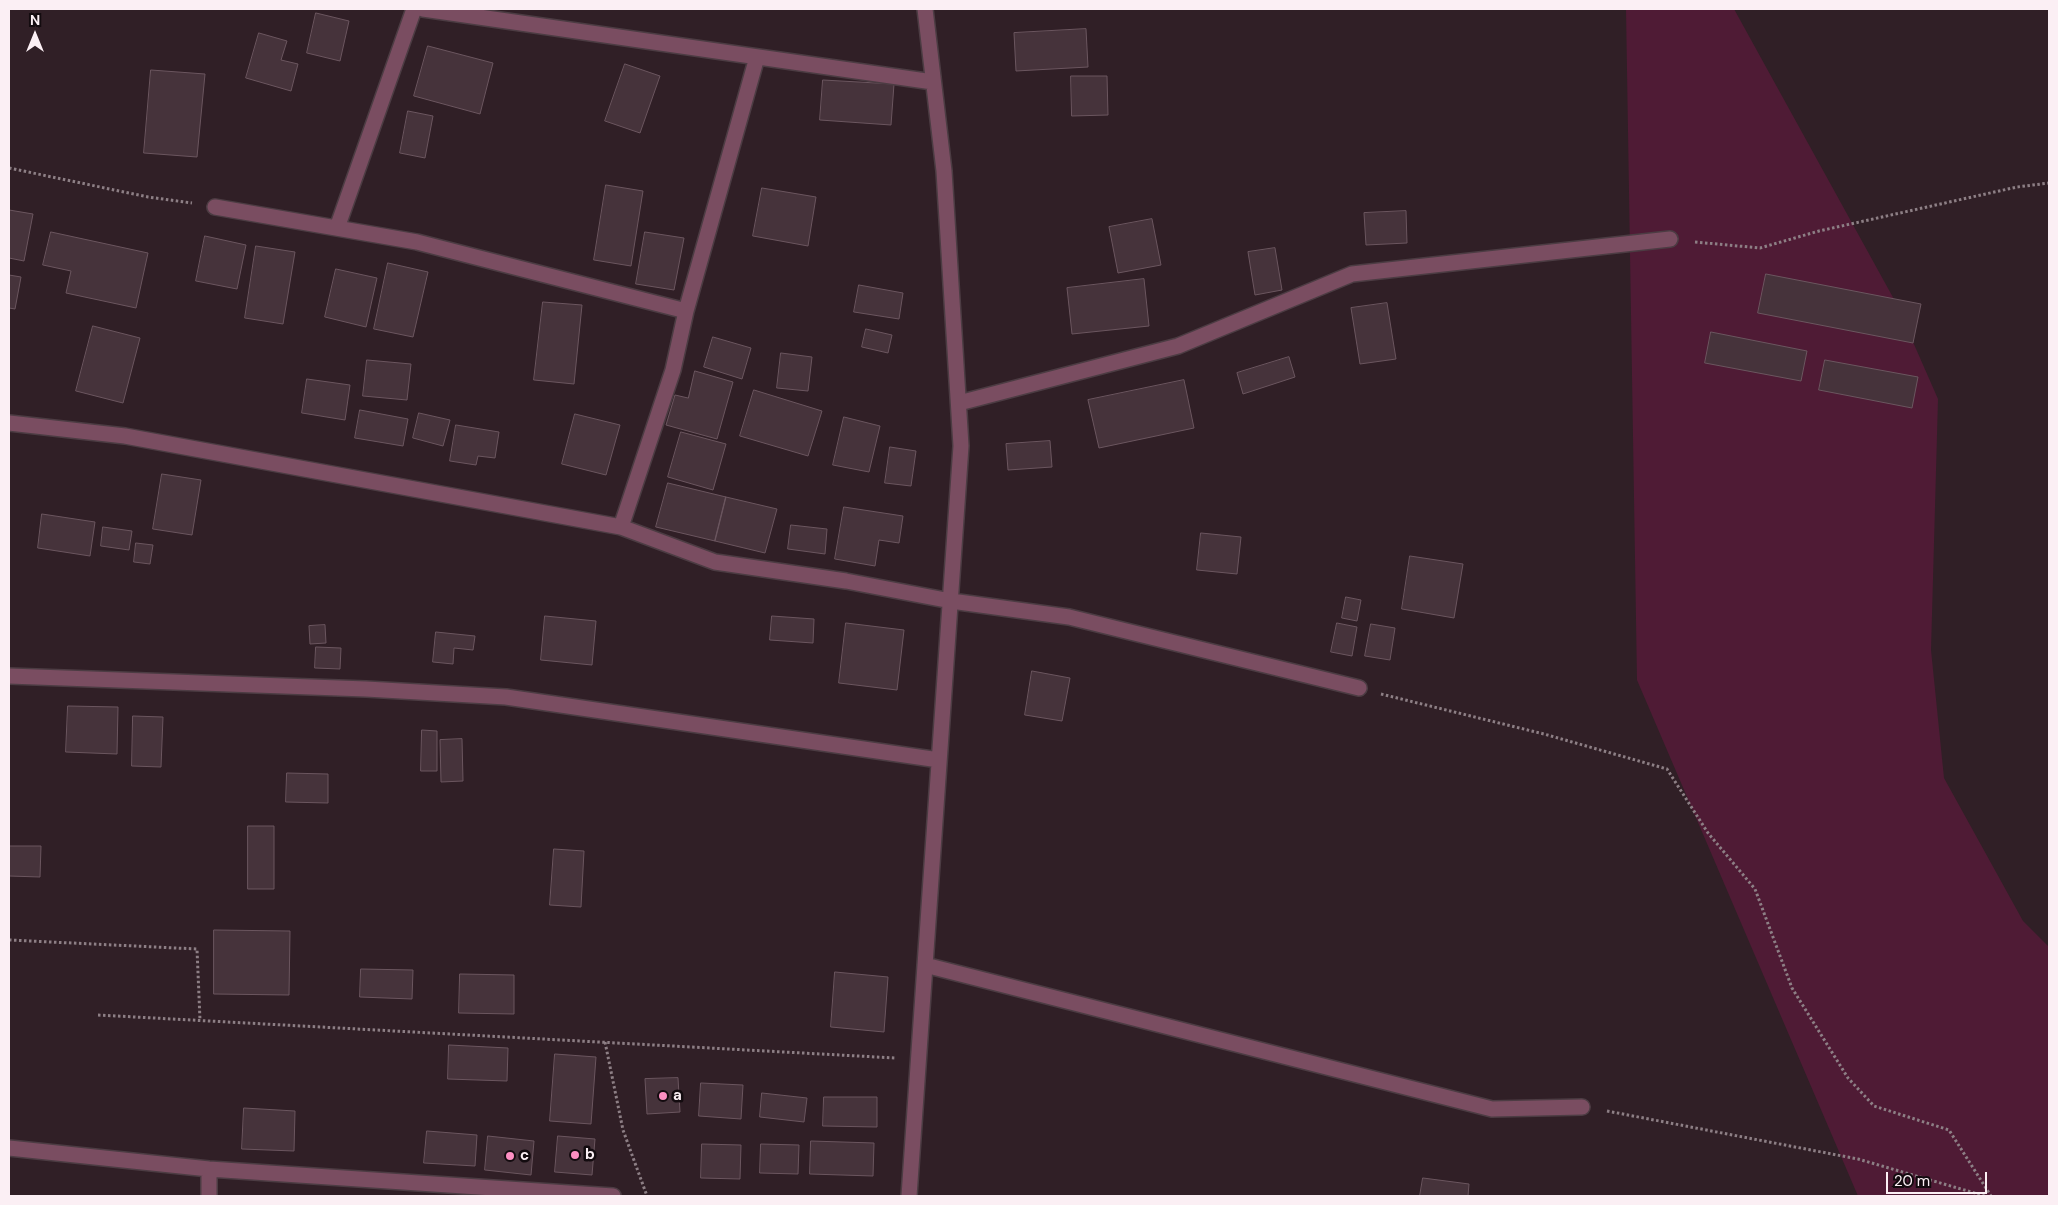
<!DOCTYPE html>
<html>
<head>
<meta charset="utf-8">
<style>
	body { margin:0 }
	#map { position:relative; width:2058px; height:1205px; overflow:hidden; background:#301f26; font-family:"DM Sans",sans-serif }
	canvas { display:block }
	.frame { position:absolute; inset:0; border:10px solid #fbeff4; pointer-events:none }
	.north { position:absolute; left:10px; top:10px; width:50px; height:50px; -webkit-text-stroke:4px #130b0f; paint-order:stroke; rotate:0deg; font-size:14px; font-weight:700; line-height:20px; text-align:center; color:#fbeff4 }
	.north::after { content:''; display:block; margin:auto; width:18px; height:22px; background:#fbeff4; clip-path:polygon(50% 0,100% 100%,50% 72%,0 100%) }
	.scale { position:absolute; left:1886px; top:1172px; width:101px; height:22px; box-sizing:border-box; border:2px solid #fbeff4; border-top:0; padding-left:6px; font-size:15px; line-height:18px; white-space:nowrap; color:#fbeff4; -webkit-text-stroke:4px #130b0f; paint-order:stroke }
</style>
</head>
<body>
<div id="map">
<canvas width="2058" height="1205"></canvas>
<div class="frame"></div>
<div class="north">N</div>
<div class="scale">20 m</div>
</div>
<script>
const g = document.querySelector('canvas').getContext('2d');
g.lineJoin = 'round';
function paint(path, color) { g.fillStyle = color; g.fill(path, 'evenodd'); }
function strokePath(path, color, width, dash) { g.strokeStyle = color; g.lineWidth = width; g.lineCap = dash ? 'butt' : 'round'; g.setLineDash(dash || []); g.stroke(path); }
function drawText(font, color, halo, rows, align = 'center') {
  g.font = font + ' "DM Sans",sans-serif'; g.lineWidth = 5; g.setLineDash([]); g.textBaseline = 'middle'; g.strokeStyle = halo; g.fillStyle = color; for (const [text, x, y, turn = 0] of rows) {
    g.save(); g.translate(x, y); g.rotate((+turn || 0) * Math.PI / 180); g.textAlign = isNaN(turn) ? turn : align; if (halo) g.strokeText(text, 0, 0); g.fillText(text, 0, 0); g.restore();
  }
}
paint(new Path2D(`
	M 1626,9 L 1734,9 L 1895,301 L 1938,399 L 1931,650 L 1944,778 L 2023,921 L 2049,947 L 2049,1196 L 1858,1196 L 1637,680 Z`), '#4f1b35');
const building = new Path2D(`
	M 316,13 L 349,21 L 340,61 L 307,53 Z
	M 1086,29 L 1088,67 L 1016,71 L 1014,33 Z
	M 259,33 L 287,41 L 281,60 L 298,64 L 291,91 L 246,78 Z
	M 428,46 L 493,63 L 480,114 L 414,96 Z
	M 625,64 L 660,76 L 640,133 L 605,121 Z
	M 151,70 L 205,74 L 197,157 L 144,153 Z
	M 1071,76 L 1107,76 L 1108,115 L 1072,116 Z
	M 823,80 L 894,84 L 891,125 L 820,120 Z
	M 408,111 L 433,116 L 425,158 L 400,153 Z
	M 606,185 L 643,191 L 631,266 L 594,260 Z
	M 762,188 L 816,197 L 808,246 L 753,236 Z
	M 9,210 L 33,214 L 24,261 L 9,258 Z
	M 1406,211 L 1407,243 L 1366,245 L 1364,213 Z
	M 1152,219 L 1161,265 L 1118,273 L 1109,227 Z
	M 51,232 L 148,253 L 136,308 L 66,293 L 71,271 L 43,265 Z
	M 645,232 L 684,238 L 674,290 L 636,284 Z
	M 205,236 L 246,245 L 237,289 L 196,281 Z
	M 256,246 L 295,252 L 283,324 L 245,318 Z
	M 1275,248 L 1282,290 L 1255,295 L 1248,252 Z
	M 388,263 L 428,272 L 413,337 L 374,329 Z
	M 336,269 L 377,278 L 366,327 L 325,317 Z
	M 1766,274 L 1921,304 L 1913,343 L 1758,313 Z
	M 9,275 L 21,277 L 15,309 L 9,308 Z
	M 1144,279 L 1149,326 L 1072,334 L 1067,288 Z
	M 859,285 L 903,293 L 899,319 L 854,312 Z
	M 543,302 L 582,305 L 574,384 L 534,380 Z
	M 1387,303 L 1396,359 L 1360,364 L 1351,308 Z
	M 93,326 L 140,338 L 123,403 L 76,391 Z
	M 866,329 L 892,335 L 888,353 L 862,347 Z
	M 1711,332 L 1807,351 L 1801,381 L 1705,363 Z
	M 713,337 L 751,348 L 742,379 L 704,367 Z
	M 781,353 L 812,357 L 808,391 L 777,388 Z
	M 1289,357 L 1295,377 L 1243,394 L 1237,373 Z
	M 367,360 L 411,364 L 407,400 L 363,396 Z
	M 1825,360 L 1918,377 L 1912,408 L 1819,390 Z
	M 695,371 L 733,382 L 717,439 L 666,425 L 675,395 L 688,398 Z
	M 307,379 L 350,385 L 345,420 L 302,413 Z
	M 1184,380 L 1194,428 L 1099,448 L 1088,400 Z
	M 754,390 L 822,411 L 808,456 L 740,436 Z
	M 360,410 L 408,419 L 403,446 L 355,438 Z
	M 419,413 L 450,420 L 443,446 L 413,438 Z
	M 575,414 L 620,425 L 606,475 L 562,464 Z
	M 844,417 L 880,426 L 869,472 L 833,465 Z
	M 456,425 L 499,432 L 495,458 L 478,456 L 476,465 L 450,461 Z
	M 681,432 L 726,444 L 713,490 L 668,477 Z
	M 1050,441 L 1052,467 L 1008,470 L 1006,444 Z
	M 890,447 L 916,451 L 911,486 L 885,483 Z
	M 162,474 L 201,480 L 192,535 L 153,529 Z
	M 668,483 L 726,497 L 715,541 L 656,527 Z
	M 726,497 L 777,509 L 765,553 L 715,541 Z
	M 844,507 L 903,516 L 899,543 L 879,540 L 875,566 L 835,559 Z
	M 42,514 L 95,522 L 90,556 L 38,548 Z
	M 791,525 L 827,529 L 825,554 L 788,549 Z
	M 103,527 L 132,531 L 129,550 L 101,546 Z
	M 1201,533 L 1241,537 L 1237,574 L 1197,570 Z
	M 136,543 L 153,545 L 150,564 L 134,562 Z
	M 1410,556 L 1463,564 L 1454,618 L 1402,609 Z
	M 1346,597 L 1361,600 L 1357,621 L 1342,618 Z
	M 545,616 L 596,621 L 592,665 L 541,660 Z
	M 772,616 L 814,619 L 813,643 L 770,640 Z
	M 846,623 L 904,630 L 897,690 L 839,683 Z
	M 1337,623 L 1357,627 L 1352,656 L 1331,652 Z
	M 1371,624 L 1395,628 L 1390,660 L 1365,656 Z
	M 325,625 L 326,643 L 310,644 L 309,626 Z
	M 436,632 L 475,636 L 473,650 L 454,648 L 453,664 L 433,662 Z
	M 316,647 L 341,648 L 340,669 L 315,668 Z
	M 1032,671 L 1070,678 L 1062,721 L 1025,715 Z
	M 68,706 L 118,707 L 117,754 L 66,752 Z
	M 133,716 L 163,717 L 161,767 L 132,766 Z
	M 422,730 L 437,731 L 437,771 L 421,771 Z
	M 462,739 L 463,781 L 441,782 L 440,740 Z
	M 287,773 L 328,774 L 328,803 L 286,802 Z
	M 248,826 L 274,826 L 274,889 L 248,889 Z
	M 9,846 L 41,846 L 40,877 L 9,876 Z
	M 554,849 L 584,851 L 581,907 L 550,905 Z
	M 214,930 L 290,931 L 289,995 L 214,994 Z
	M 361,969 L 413,970 L 412,999 L 360,997 Z
	M 835,972 L 888,977 L 884,1032 L 831,1027 Z
	M 460,974 L 514,975 L 514,1014 L 459,1013 Z
	M 449,1045 L 508,1048 L 507,1081 L 448,1079 Z
	M 555,1054 L 596,1057 L 591,1124 L 550,1121 Z
	M 678,1078 L 680,1112 L 647,1114 L 645,1079 Z
	M 701,1083 L 743,1085 L 741,1119 L 699,1116 Z
	M 762,1093 L 807,1098 L 804,1122 L 760,1117 Z
	M 824,1097 L 877,1097 L 877,1127 L 823,1126 Z
	M 244,1108 L 295,1111 L 294,1151 L 242,1149 Z
	M 427,1131 L 477,1135 L 475,1166 L 424,1163 Z
	M 488,1136 L 534,1141 L 531,1175 L 485,1170 Z
	M 558,1136 L 595,1139 L 592,1175 L 555,1172 Z
	M 811,1141 L 874,1143 L 873,1176 L 810,1174 Z
	M 702,1144 L 741,1145 L 740,1179 L 701,1178 Z
	M 761,1144 L 799,1145 L 798,1174 L 760,1173 Z
	M 1423,1178 L 1469,1184 L 1468,1196 L 1420,1196 Z`);
paint(building, '#46333b');
strokePath(building, '#6b565f', 1);
const street = new Path2D(`
	M 423,9 L 933,82
	M 337,228 L 414,9
	M 686,311 L 757,57
	M 959,403 L 1178,346 L 1352,274 L 1670,239
	M 9,423 L 125,436 L 621,527 L 673,370 L 686,311 L 417,242 L 215,207
	M 621,527 L 715,562 L 846,581 L 951,601 L 1069,617 L 1359,688
	M 9,676 L 366,689 L 506,697 L 939,760
	M 925,965 L 1492,1109 L 1582,1107
	M 9,1148 L 209,1169 L 613,1196
	M 209,1169 L 209,1196
	M 909,1196 L 961,446 L 944,171 L 925,9`);
strokePath(street, '#4c3c43', 18);
strokePath(new Path2D(`
	M 9,168 L 148,197 L 192,203
	M 1695,242 L 1760,248 L 1819,231 L 2017,187 L 2049,183
	M 1381,694 L 1544,734 L 1667,769 L 1708,833 L 1755,889 L 1792,988 L 1848,1078 L 1874,1106 L 1949,1130 L 1991,1196
	M 9,940 L 197,949 L 200,1020
	M 98,1015 L 895,1058
	M 605,1042 L 623,1130 L 647,1196
	M 1607,1111 L 1858,1159 L 1985,1196`), '#8d7f85', 3, [2.5, 2.5]);
strokePath(street, '#7a4d61', 15);
for (const [x, y, r, color] of [
	[663,1096,5,"#fc8fc2"],
	[575,1155,5,"#fc8fc2"],
	[510,1156,5,"#fc8fc2"]
]) { const dot = new Path2D(); dot.arc(x, y, r, 0, 2 * Math.PI); g.fillStyle = color; g.fill(dot); strokePath(dot, '#130b0f', 2); }
drawText('bold 15px', '#fbeff4', '#130b0f', [
	["a",673,1096],
	["b",585,1155],
	["c",520,1156]
], 'left');
</script>
</body>
</html>
